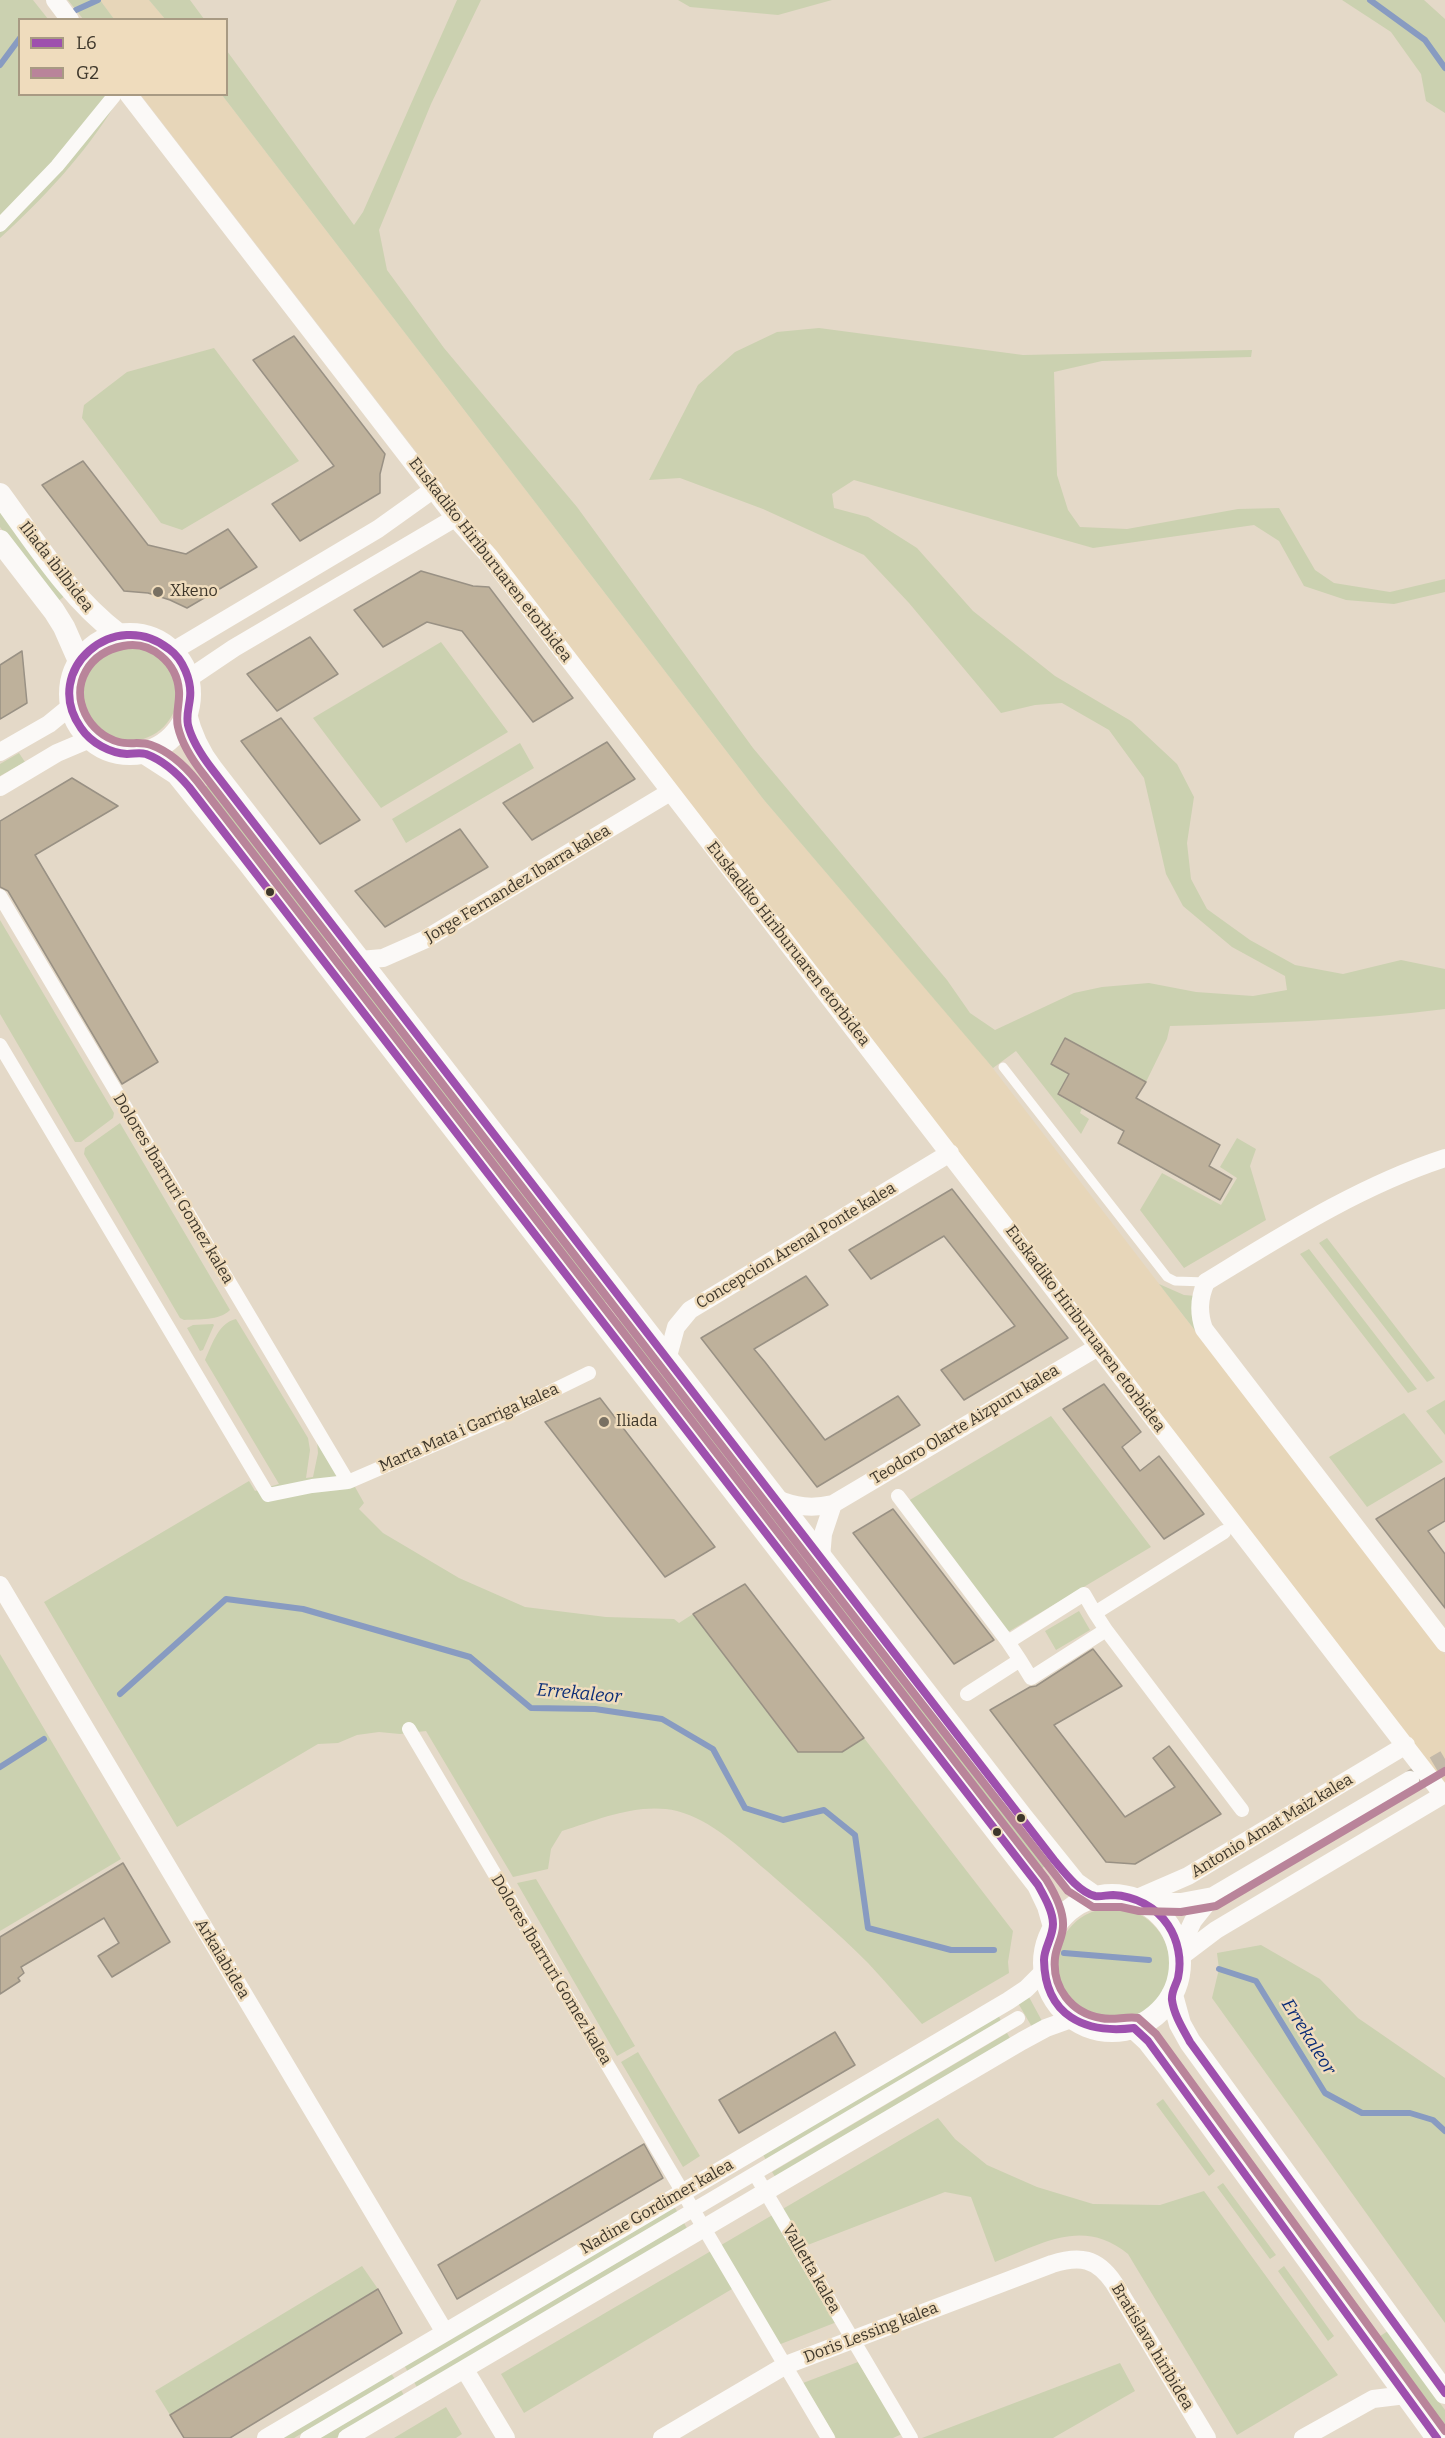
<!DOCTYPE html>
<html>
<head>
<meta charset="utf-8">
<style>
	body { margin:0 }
	#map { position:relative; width:1445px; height:2438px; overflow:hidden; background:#e4d9c8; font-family:Bitter,serif }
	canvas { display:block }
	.legend { position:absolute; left:18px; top:18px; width:210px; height:78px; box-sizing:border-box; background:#efdcbd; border:2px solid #a89a83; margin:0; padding:8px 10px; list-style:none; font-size:18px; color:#3e372b }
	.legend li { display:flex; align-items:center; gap:12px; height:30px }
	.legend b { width:30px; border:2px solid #a89a83 }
</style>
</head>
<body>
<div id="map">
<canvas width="1445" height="2438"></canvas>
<ul class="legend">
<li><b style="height:8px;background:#9e50ae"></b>L6</li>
<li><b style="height:8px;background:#b9849a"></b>G2</li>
</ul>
</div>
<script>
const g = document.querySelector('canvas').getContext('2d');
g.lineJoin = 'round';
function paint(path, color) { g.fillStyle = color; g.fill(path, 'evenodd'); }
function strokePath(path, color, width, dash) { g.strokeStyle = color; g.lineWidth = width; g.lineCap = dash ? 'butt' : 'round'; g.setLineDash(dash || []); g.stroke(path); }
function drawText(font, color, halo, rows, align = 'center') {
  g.font = font + ' Bitter,serif'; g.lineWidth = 5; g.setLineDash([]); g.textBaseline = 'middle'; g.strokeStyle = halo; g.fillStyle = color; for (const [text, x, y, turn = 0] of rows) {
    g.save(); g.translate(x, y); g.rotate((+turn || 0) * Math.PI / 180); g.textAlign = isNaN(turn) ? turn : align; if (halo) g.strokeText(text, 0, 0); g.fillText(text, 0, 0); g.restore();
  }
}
paint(new Path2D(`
	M 100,0 L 149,0 L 165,19 L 114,19 Z
	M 141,95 L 222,95 L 764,800 L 985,1058 L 1445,1655 L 1445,1784 Z`), '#e7d6b9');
paint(new Path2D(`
	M 0,0 L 33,0 L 48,19 L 20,20 L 20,94 L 107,95 L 115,105 C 84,155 43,199 0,238 Z
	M 68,0 L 100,0 L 114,19 L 83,19 Z
	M 149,0 L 190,0 L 204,19 L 165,19 Z
	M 457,0 L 481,0 L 431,104 L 379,230 L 387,270 L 444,348 L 577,507 L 753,748 L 947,980 L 970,1013 L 995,1030 L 1074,993 L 1102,987 L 1149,983 L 1196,992 L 1253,996 L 1287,990 L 1285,976 L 1232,947 L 1183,906 L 1166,874 L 1144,778 L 1109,730 L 1062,703 L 1035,705 L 1001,713 L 909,603 L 864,555 L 763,509 L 680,478 L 649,480 L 698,385 L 735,352 L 777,332 L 819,328 L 1023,355 L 1252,350 L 1251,357 L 1102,361 L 1054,372 L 1057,475 L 1068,510 L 1080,527 L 1127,529 L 1238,509 L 1279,508 L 1315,570 L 1334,583 L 1390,592 L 1445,579 L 1445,592 L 1394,604 L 1346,600 L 1304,586 L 1279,541 L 1254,525 L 1093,548 L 854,480 L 832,494 L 834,508 L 868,517 L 917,548 L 973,611 L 1055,676 L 1131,721 L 1177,764 L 1194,797 L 1187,843 L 1191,879 L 1207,909 L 1250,940 L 1295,965 L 1343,974 L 1401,960 L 1445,969 L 1445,1009 C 1354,1021 1262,1023 1170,1026 L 1167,1039 L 1146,1082 L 1065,1038 L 1051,1064 L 1069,1074 L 1058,1095 L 1082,1108 L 1080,1113 L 1089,1119 L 1081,1134 L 1016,1051 L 993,1068 L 764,800 L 222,95 L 226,94 L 227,51 L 354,225 L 363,212 Z
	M 678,0 L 832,0 L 778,15 L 690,7 Z
	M 1342,0 L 1424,0 L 1445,19 L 1445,113 L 1426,101 L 1421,74 L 1391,32 Z
	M 214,348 L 299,461 L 182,530 L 161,523 L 82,418 L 84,405 L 127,372 Z
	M 0,511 L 66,595 L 57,602 L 0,527 Z
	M 441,642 L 508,732 L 381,808 L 313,718 Z
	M80 692a49 49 0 1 1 98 0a49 49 0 1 1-98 0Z
	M 520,743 L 534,768 L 406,843 L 392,819 Z
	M 19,753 L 25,762 L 0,776 L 0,764 Z
	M 211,783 L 331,938 L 322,944 L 202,789 Z
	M 0,920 L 114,1113 L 113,1118 L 81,1142 L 75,1142 L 0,1014 Z
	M 344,955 L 610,1299 L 601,1306 L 336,962 Z
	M 120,1123 L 230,1310 C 219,1321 199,1319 184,1320 L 180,1318 L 84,1154 L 85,1148 Z
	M 1237,1138 L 1256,1149 L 1250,1166 L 1266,1220 L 1184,1268 L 1140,1210 L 1162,1173 L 1221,1205 L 1237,1178 L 1220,1167 Z
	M 1327,1238 L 1435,1378 L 1427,1382 L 1319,1243 Z
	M 1309,1249 L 1417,1389 L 1408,1393 L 1300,1254 Z
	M 1159,1284 L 1184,1295 L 1196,1296 L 1197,1333 Z
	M 623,1316 L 1047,1864 L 1039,1871 L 615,1323 Z
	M 236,1319 L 308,1438 L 310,1450 L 306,1478 L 313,1477 L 318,1453 L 317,1441 L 338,1472 L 345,1489 L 355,1487 L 364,1503 L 359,1509 L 383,1533 L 459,1578 L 525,1607 L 606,1617 L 674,1619 L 679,1623 L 693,1614 L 798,1752 L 842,1752 L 864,1738 L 1013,1931 L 1008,1962 L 1009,1973 L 922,2024 C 904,2004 887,1983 868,1963 C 836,1931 801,1901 767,1871 C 740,1848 712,1820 677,1811 C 638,1802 598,1820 562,1831 L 551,1849 L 548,1869 L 513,1877 L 426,1731 L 400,1734 L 379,1732 L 357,1735 L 338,1743 L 318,1744 L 177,1827 L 44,1602 L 249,1481 L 255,1491 L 279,1484 L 205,1360 C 212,1345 218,1323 236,1319 Z
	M 213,1324 L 214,1325 L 203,1350 L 200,1351 L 187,1328 L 193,1325 Z
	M 1445,1400 L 1445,1435 L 1426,1411 Z
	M 1404,1413 L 1443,1462 L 1367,1507 L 1329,1457 Z
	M 1051,1416 L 1151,1547 L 1008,1632 L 908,1501 Z
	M 1079,1611 L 1090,1630 L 1056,1650 L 1045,1631 Z
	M 0,1654 L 121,1859 L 0,1931 Z
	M 536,1879 L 635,2046 L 617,2056 L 517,1883 Z
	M1056 1965a57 57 0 1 1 114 0a57 57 0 1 1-114 0Z
	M 1261,1945 L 1320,1979 L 1358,2018 L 1445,2078 L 1445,2323 L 1212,1998 L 1219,1969 L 1217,1953 Z
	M 1029,1997 L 1042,2021 L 1032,2027 L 1018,2003 Z
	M 998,2014 L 1001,2021 L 766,2160 L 762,2153 Z
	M 1007,2033 L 1011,2040 L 776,2178 L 772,2172 Z
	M 638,2052 L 700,2156 L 683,2167 L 621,2062 Z
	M 1163,2099 L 1215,2171 L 1209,2176 L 1156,2104 Z
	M 938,2118 L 955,2139 L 987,2165 L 1037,2187 L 1093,2204 L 1160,2205 L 1204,2191 L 1338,2375 L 1237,2435 L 1128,2254 C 1083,2217 1042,2244 995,2262 L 971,2197 L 945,2192 L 805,2246 L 847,2318 L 768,2349 L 732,2289 L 524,2413 L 501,2374 Z
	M 1223,2183 L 1276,2255 L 1270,2259 L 1217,2187 Z
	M 674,2206 L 678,2213 L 408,2372 L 404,2365 Z
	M 684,2223 L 688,2230 L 418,2389 L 414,2382 Z
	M 362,2266 L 378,2289 L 170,2415 L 155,2391 Z
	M 1284,2266 L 1334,2336 L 1328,2341 L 1278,2271 Z
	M 1388,2331 L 1445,2410 L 1445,2438 L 1374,2340 Z
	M 858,2362 L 902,2434 L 893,2438 L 836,2438 L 803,2383 Z
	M 1120,2363 L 1135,2391 L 1053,2438 L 922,2438 Z
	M 390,2372 L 395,2379 L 294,2438 L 278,2438 Z
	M 401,2390 L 405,2397 L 336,2438 L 320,2438 Z
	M 446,2407 L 462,2434 L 456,2438 L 394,2438 Z`), '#cbd1b0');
strokePath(new Path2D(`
	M 1370,0 L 1425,40 L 1445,68
	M 76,10 L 98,0
	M 0,65 L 20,38
	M 120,1694 L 226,1599 L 303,1609 L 470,1657 L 531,1708 L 595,1709 L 662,1719 L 713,1749 L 745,1808 L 783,1820 L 824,1810 L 855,1835 L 868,1928 L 951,1950 L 994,1950
	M 0,1767 L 44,1739
	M 1064,1953 L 1149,1960
	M 1219,1969 L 1256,1981 L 1325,2093 L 1362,2113 L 1410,2113 L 1433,2120 L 1445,2131`), '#889bc1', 6);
const building = new Path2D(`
	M 294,336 L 385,454 L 380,474 L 380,493 L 300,541 L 272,504 L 334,466 L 253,360 Z
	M 83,461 L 148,545 L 186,554 L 228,529 L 257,567 L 187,608 L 170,600 L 148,593 L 124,591 L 42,485 Z
	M 421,571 L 473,586 L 489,587 L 573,698 L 533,722 L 462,631 L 427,622 L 383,647 L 354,610 Z
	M 310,637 L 338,674 L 277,711 L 247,674 Z
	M 22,651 L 27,703 L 0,719 L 0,665 Z
	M 281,718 L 360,820 L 320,844 L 241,741 Z
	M 607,742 L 635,779 L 532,840 L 503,803 Z
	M 72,778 L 118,806 L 35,855 L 158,1062 L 122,1084 L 8,891 L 0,887 L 0,821 Z
	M 460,829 L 488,867 L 385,927 L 355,891 Z
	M 1065,1038 L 1146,1082 L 1136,1098 L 1220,1145 L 1209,1166 L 1232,1179 L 1220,1200 L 1118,1143 L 1124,1131 L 1058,1094 L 1069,1074 L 1051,1064 Z
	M 952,1189 L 1068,1338 L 964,1400 L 941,1370 L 1015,1326 L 944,1236 L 871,1279 L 849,1250 Z
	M 806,1276 L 828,1305 L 754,1349 L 765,1362 L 825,1440 L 898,1396 L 920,1425 L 817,1487 L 701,1338 Z
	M 1104,1384 L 1141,1432 L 1122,1447 L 1140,1471 L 1159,1456 L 1204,1514 L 1164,1539 L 1063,1409 Z
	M 600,1398 L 715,1547 L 665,1577 L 545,1422 Z
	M 1445,1478 L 1445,1521 L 1428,1531 L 1445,1554 L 1445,1608 L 1376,1519 Z
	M 893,1509 L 994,1640 L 954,1664 L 853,1533 Z
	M 745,1584 L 785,1636 L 864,1738 L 842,1752 L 798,1752 L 693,1614 Z
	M 1093,1649 L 1122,1686 L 1054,1725 L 1112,1800 L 1125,1817 L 1175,1787 L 1153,1758 L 1169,1746 L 1221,1814 L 1135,1864 L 1106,1862 L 990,1710 L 1030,1687 L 1036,1686 Z
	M 123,1863 L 170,1942 L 112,1977 L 98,1956 L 119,1943 L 104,1918 L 21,1967 L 24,1973 L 18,1978 L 20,1981 L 0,1994 L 0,1937 Z
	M 835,2032 L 855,2065 L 739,2133 L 719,2100 Z
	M 644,2144 L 663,2178 L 457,2299 L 438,2265 Z
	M 378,2289 L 402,2333 L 230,2438 L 184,2438 L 170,2415 Z`);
paint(building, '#beb19b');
strokePath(building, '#999184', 1.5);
strokePath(new Path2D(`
	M 1411,1779 L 1445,1759`), '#c3b9a9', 18, [18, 9]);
strokePath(new Path2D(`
	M 1003,1067 L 1167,1277 L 1175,1281 L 1206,1282`), '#fbf9f7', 9);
strokePath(new Path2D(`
	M 0,225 L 57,166 L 114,96
	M 0,896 L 348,1482
	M 0,1045 L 268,1495 L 312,1486 L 348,1482 L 503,1415 L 589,1373
	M 898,1496 L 1008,1642
	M 1106,1630 L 1242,1810
	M 1020,1660 L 1031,1678 L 1106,1630 L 1095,1613
	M 967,1694 L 1020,1660 L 1008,1642 L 1084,1594 L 1095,1613 L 1224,1532
	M 409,1729 L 828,2438
	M 755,2174 L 911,2438
	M 307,2438 L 1018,2018`), '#fbf9f7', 14);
strokePath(new Path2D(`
	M 55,0 L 70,20
	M 128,94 L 455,518 L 489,556 L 1443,1795 L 1216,1930 L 1179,1958
	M 173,651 L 378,529 L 434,489
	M 188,679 L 234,648 L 455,518
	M 0,752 L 49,724 L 71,706
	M 0,787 L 57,753 L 90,739
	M 360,960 L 383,958 L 424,940 L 670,792
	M 1445,1158 C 1359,1186 1283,1235 1206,1282 C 1199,1298 1198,1312 1204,1329 L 1445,1643
	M 667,1360 L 676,1327 L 690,1310 L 950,1153
	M 775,1498 C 795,1507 812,1509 833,1504 L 1098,1347
	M 821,1558 L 823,1534 L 833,1504
	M 0,1585 L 444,2331
	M 1135,1899 L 1188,1876 L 1406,1745
	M 1140,1901 L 1181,1902 L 1213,1896 L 1410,1780
	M 1179,1951 L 1193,1921 L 1213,1896
	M 465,2370 L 506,2438
	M 266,2438 L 1008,2001 L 1026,1989 L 1044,1971
	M 347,2438 L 1022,2041 L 1046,2028 L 1071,2019
	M 662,2438 L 786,2365 L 1052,2264 C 1080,2255 1097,2258 1114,2283 L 1207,2438
	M 1303,2438 L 1373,2399 L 1406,2395`), '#fbf9f7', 18);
strokePath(new Path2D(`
	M 0,494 C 36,543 69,597 118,634
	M 0,541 L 54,611 L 64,627 L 79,661
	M70 694a60 60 0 1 1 120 0a60 60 0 1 1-120 0Z
	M 186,714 C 191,735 199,752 212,769 L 1022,1817 L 1075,1883 L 1095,1897
	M 143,752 L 177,774 L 247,861 L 1038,1885 L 1048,1906 L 1054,1927
	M1044 1963a68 68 0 1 1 136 0a68 68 0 1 1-136 0Z
	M 1172,1995 L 1180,2024 L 1190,2042 L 1445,2393
	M 1134,2028 L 1148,2041 L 1169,2068 L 1437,2438`), '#fbf9f7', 22);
strokePath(new Path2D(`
	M 1437,2438 L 1148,2041 L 1134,2028 C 1085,2034 1045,2016 1044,1960 C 1044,1948 1053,1937 1053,1924 C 1053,1911 1044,1896 1038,1885 L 189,787 C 178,774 162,760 146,754 C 139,752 134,754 127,754 C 110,753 91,743 81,728 C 40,670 115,606 169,649 C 183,659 192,681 190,698 C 189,708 186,715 188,725 C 192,741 202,756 212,769 L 1054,1860 C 1064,1872 1079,1892 1095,1896 C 1100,1897 1107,1895 1113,1895 C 1135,1896 1156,1907 1168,1925 C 1178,1940 1182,1960 1178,1978 C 1176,1985 1171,1992 1172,2000 C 1174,2015 1183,2029 1190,2042 L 1445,2393`), '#9e50ae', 8);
strokePath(new Path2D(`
	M 1445,1771 L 1216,1906 L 1181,1912 L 1139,1911 L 1121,1907 L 1093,1907 L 1068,1891 L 813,1564 L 204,775 C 193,761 182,745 178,727 C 175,714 180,704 179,691 C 177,663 151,640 123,646 C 108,649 94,657 86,671 C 70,699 89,734 119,742 C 130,745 140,741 151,745 C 168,751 185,766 197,781 L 1046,1879 C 1054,1892 1064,1910 1063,1926 C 1063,1937 1056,1947 1055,1958 C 1052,1987 1071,2013 1101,2018 C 1113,2021 1126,2016 1138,2018 L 1156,2034 L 1445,2431`), '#b9849a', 8);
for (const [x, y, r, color] of [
	[158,592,6,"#787062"],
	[270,892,5,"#3e372b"],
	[604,1422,6,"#787062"],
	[1021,1818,5,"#3e372b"],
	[997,1832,5,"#3e372b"]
]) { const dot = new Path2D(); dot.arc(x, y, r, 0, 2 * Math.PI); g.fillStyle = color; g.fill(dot); strokePath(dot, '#efdcbd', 2); }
drawText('16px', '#3e372b', '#efdcbd', [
	["Euskadiko Hiriburuaren etorbidea",490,560,52],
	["Iliada ibilbidea",56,567,52],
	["Jorge Fernandez Ibarra kalea",518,884,-31],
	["Euskadiko Hiriburuaren etorbidea",788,944,52],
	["Dolores Ibarruri Gomez kalea",173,1189,59],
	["Concepcion Arenal Ponte kalea",796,1246,-31],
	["Euskadiko Hiriburuaren etorbidea",1085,1329,53],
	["Teodoro Olarte Aizpuru kalea",965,1425,-31],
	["Marta Mata i Garriga kalea",469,1428,-24],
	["Antonio Amat Maiz kalea",1272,1826,-31],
	["Arkaiabidea",222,1959,59],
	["Dolores Ibarruri Gomez kalea",551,1970,59],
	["Nadine Gordimer kalea",657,2207,-30],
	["Valletta kalea",811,2269,60],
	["Doris Lessing kalea",871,2333,-21],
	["Bratislava hiribidea",1152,2347,59]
]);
drawText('16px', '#3e372b', '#efdcbd', [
	["Xkeno",170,592],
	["Iliada",616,1422]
], 'left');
drawText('italic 18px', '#0c2d77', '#efdcbd', [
	["Errekaleor",579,1694,5],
	["Errekaleor",1308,2037,58]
]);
</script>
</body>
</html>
